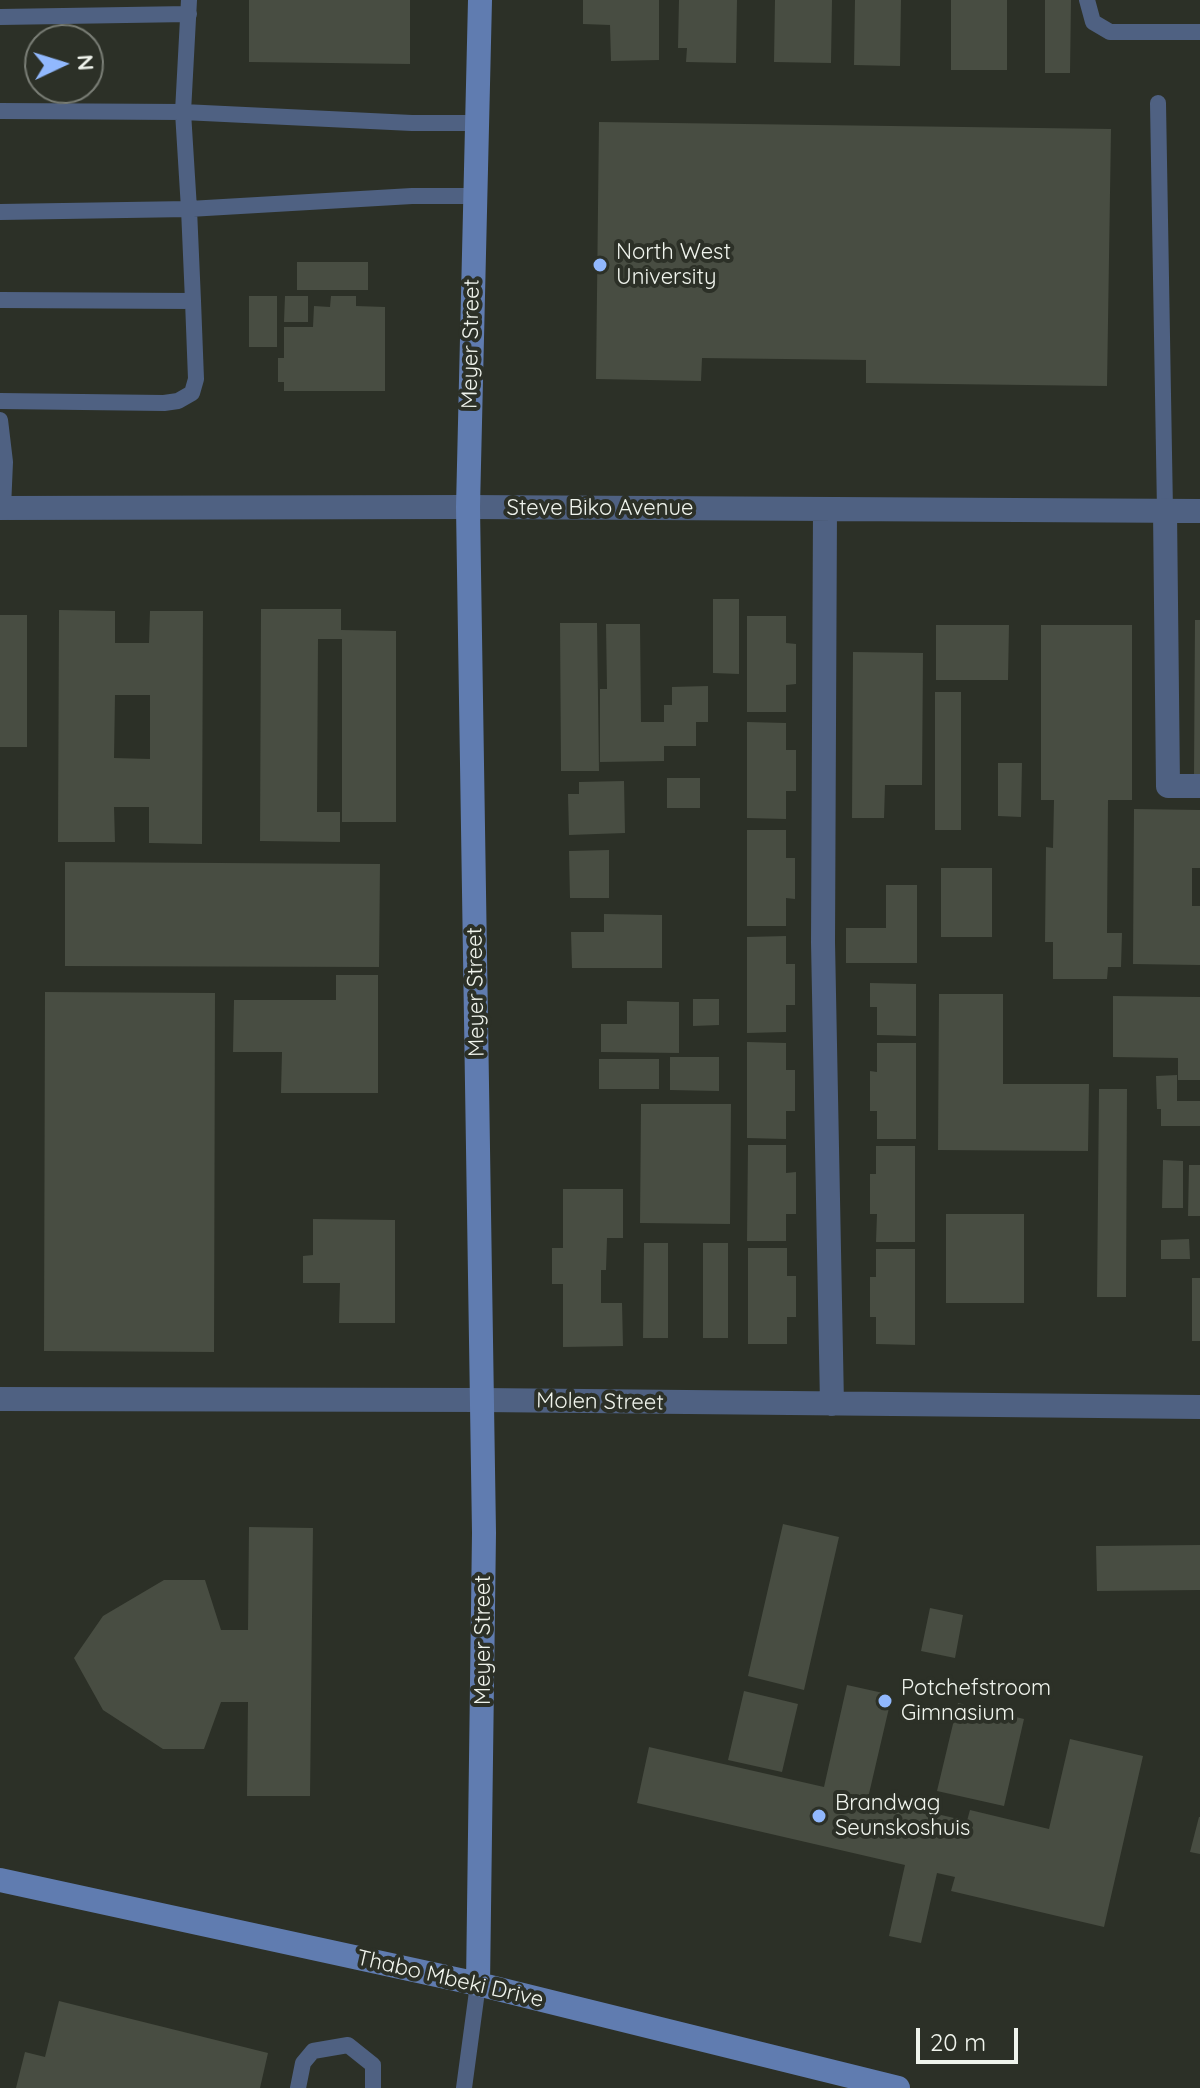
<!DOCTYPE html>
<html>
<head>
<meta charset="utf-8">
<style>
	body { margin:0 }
	#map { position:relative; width:1200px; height:2088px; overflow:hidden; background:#2c3027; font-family:Quicksand,sans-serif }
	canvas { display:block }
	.north { position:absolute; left:24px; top:24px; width:80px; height:80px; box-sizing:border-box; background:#2c3027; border:2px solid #7a7e76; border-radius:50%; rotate:86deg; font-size:22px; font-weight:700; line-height:32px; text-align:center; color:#f0f4ed }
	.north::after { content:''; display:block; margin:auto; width:28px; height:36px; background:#91b8fd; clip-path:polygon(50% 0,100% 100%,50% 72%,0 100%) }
	.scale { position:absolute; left:916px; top:2028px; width:102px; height:36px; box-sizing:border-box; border:4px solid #f0f4ed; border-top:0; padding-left:10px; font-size:24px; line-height:28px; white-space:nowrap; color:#f0f4ed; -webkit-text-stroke:6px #2c3027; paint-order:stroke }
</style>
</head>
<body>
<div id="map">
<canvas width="1200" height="2088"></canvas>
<div class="north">N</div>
<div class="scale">20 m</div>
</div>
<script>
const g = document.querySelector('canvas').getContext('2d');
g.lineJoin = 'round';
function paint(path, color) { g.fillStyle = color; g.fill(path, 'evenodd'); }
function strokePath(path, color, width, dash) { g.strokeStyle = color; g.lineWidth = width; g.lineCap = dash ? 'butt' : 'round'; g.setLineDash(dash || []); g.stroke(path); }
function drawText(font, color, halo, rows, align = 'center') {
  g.font = font + ' Quicksand,sans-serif'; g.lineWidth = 8; g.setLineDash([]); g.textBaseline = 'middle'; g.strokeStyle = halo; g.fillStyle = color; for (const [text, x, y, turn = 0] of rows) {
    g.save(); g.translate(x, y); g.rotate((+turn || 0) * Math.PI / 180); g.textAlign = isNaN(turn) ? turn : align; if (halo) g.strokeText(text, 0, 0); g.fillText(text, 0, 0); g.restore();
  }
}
paint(new Path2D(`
	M 249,0 L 410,0 L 410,64 L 249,62 Z
	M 583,0 L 659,0 L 659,60 L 611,61 L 610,25 L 583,24 Z
	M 679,0 L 737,0 L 736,63 L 686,62 L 687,48 L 678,48 Z
	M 775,0 L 832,0 L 831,63 L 774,62 Z
	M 855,0 L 901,0 L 900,66 L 854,65 Z
	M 951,0 L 1007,0 L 1007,70 L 951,70 Z
	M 1045,0 L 1071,0 L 1070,73 L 1045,73 Z
	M 599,122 L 1111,129 L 1107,386 L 866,383 L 866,360 L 702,358 L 701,381 L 596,379 Z
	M 297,262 L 368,262 L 368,290 L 297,290 Z
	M 249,296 L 277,296 L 277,347 L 249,347 Z
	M 285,296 L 308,296 L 308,322 L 284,322 Z
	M 331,296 L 356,296 L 356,306 L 385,307 L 385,391 L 284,391 L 284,382 L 278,382 L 278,358 L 284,358 L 284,327 L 313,327 L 314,306 L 330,307 Z
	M 713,599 L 739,599 L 739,674 L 713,673 Z
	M 261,609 L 341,609 L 341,630 L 396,631 L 396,822 L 342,822 L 342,639 L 318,639 L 317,812 L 340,812 L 340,842 L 260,841 Z
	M 59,610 L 115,611 L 115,643 L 149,643 L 150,611 L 203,611 L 202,844 L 149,843 L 149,807 L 114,807 L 115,842 L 58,842 ZM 115,695 L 150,695 L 150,759 L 114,758 Z
	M 0,615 L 27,615 L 27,747 L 0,747 Z
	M 747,616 L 786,616 L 786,643 L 796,644 L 796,684 L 786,685 L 786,712 L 747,712 Z
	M 1195,620 L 1200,620 L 1200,775 L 1194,775 Z
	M 560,623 L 597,623 L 599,771 L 561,771 Z
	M 606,624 L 640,624 L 641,722 L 664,722 L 664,705 L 672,705 L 672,687 L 708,686 L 708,722 L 696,722 L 696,746 L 664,746 L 664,761 L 600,762 L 600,689 L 607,689 Z
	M 936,625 L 1009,625 L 1008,680 L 936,680 Z
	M 1041,625 L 1132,625 L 1132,800 L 1108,800 L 1107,933 L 1122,933 L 1121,967 L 1108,967 L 1107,979 L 1053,979 L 1053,942 L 1045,942 L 1046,847 L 1053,848 L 1054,800 L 1041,800 Z
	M 853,652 L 923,653 L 922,785 L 885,785 L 884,818 L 852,818 Z
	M 935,692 L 961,692 L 961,830 L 935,830 Z
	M 747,722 L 786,723 L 786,750 L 796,750 L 796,791 L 786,791 L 786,819 L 747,818 Z
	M 998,763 L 1022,763 L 1021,817 L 998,816 Z
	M 667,778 L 700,778 L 700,808 L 667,808 Z
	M 624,781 L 625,833 L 569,835 L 568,794 L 579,794 L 579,782 Z
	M 1134,809 L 1200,810 L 1200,868 L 1192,868 L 1192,906 L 1200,906 L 1200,965 L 1133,964 Z
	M 747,830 L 786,830 L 786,858 L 795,858 L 795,899 L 786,898 L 786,926 L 747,926 Z
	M 609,850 L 609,898 L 570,898 L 569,851 Z
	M 65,862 L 380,864 L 379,967 L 65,966 Z
	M 941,868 L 992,868 L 992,937 L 941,937 Z
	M 886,885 L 917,885 L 917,963 L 846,963 L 846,928 L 886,928 Z
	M 604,914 L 662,915 L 662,968 L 572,968 L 571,932 L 604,932 Z
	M 786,936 L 786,964 L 795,964 L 795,1005 L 786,1005 L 786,1032 L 747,1033 L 747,937 Z
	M 336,975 L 378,975 L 378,1093 L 281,1093 L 282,1052 L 233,1052 L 234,1000 L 336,1000 Z
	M 870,983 L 916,984 L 916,1036 L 877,1035 L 877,1007 L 870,1007 Z
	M 45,992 L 215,993 L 214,1352 L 44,1351 Z
	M 939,994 L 1003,994 L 1003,1084 L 1089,1084 L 1088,1151 L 938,1150 Z
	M 1113,996 L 1200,997 L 1200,1080 L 1178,1080 L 1178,1058 L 1113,1057 Z
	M 693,999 L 719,999 L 719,1025 L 693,1026 Z
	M 627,1001 L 679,1002 L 679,1053 L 601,1052 L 601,1024 L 627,1024 Z
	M 747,1042 L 786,1043 L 786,1070 L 795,1070 L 795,1111 L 786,1111 L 786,1139 L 747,1138 Z
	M 877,1043 L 916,1043 L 916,1139 L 877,1139 L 877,1111 L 870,1111 L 870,1071 L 877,1072 Z
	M 670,1057 L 719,1057 L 719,1091 L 670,1090 Z
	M 599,1059 L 659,1059 L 659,1089 L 599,1089 Z
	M 1177,1075 L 1177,1101 L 1200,1101 L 1200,1126 L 1161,1126 L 1161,1109 L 1157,1109 L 1156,1076 Z
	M 1099,1089 L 1127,1089 L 1126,1297 L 1097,1297 Z
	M 641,1104 L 731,1104 L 730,1224 L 640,1223 Z
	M 748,1145 L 786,1145 L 786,1173 L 796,1172 L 796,1214 L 786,1214 L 786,1241 L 747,1241 Z
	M 876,1146 L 915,1146 L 915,1242 L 876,1242 L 877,1214 L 870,1214 L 870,1174 L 876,1174 Z
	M 1163,1160 L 1183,1161 L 1183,1208 L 1162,1208 Z
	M 1189,1165 L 1200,1165 L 1200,1216 L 1188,1216 Z
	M 563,1189 L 623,1189 L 623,1238 L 607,1238 L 606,1270 L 601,1270 L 601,1303 L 622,1303 L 623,1346 L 563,1347 L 563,1284 L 552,1284 L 552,1248 L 563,1248 Z
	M 946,1214 L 1024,1214 L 1024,1303 L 946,1303 Z
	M 313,1219 L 395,1220 L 395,1323 L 339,1323 L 340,1283 L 303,1283 L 303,1256 L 313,1255 Z
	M 1189,1239 L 1190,1259 L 1161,1259 L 1161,1240 Z
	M 644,1243 L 668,1243 L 668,1338 L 643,1338 Z
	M 703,1243 L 728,1243 L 728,1338 L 703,1338 Z
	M 748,1248 L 787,1248 L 787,1276 L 796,1276 L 796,1317 L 787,1317 L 787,1344 L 748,1344 Z
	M 876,1249 L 915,1249 L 915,1345 L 876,1344 L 876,1317 L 870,1317 L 870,1277 L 876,1277 Z
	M 1192,1278 L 1200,1278 L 1200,1341 L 1192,1341 Z
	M 783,1524 L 839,1537 L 804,1690 L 748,1676 Z
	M 249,1527 L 313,1528 L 310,1796 L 247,1796 L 248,1702 L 221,1702 L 204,1749 L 163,1749 L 103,1710 L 74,1658 L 103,1616 L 164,1580 L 205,1580 L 221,1630 L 248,1630 Z
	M 1200,1545 L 1200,1590 L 1097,1591 L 1096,1546 Z
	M 930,1608 L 963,1615 L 955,1658 L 921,1651 Z
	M 847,1685 L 892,1695 L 868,1798 L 967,1821 L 970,1810 L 1049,1829 L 1070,1739 L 1143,1756 L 1104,1927 L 951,1891 L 955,1877 L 937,1873 L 921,1943 L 889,1936 L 905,1865 L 637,1803 L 649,1747 L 824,1787 Z
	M 744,1691 L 798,1704 L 782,1772 L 728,1760 Z
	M 958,1703 L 1024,1719 L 1004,1806 L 937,1791 Z
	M 1199,1817 L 1200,1817 L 1200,1854 L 1190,1852 Z
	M 59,2001 L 268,2053 L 260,2088 L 16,2088 L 25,2052 L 45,2057 Z`), '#484d42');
strokePath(new Path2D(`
	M 189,0 L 183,112 L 412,123 L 476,123
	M 1087,0 L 1093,22 L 1110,32 L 1200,32
	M 0,17 L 189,14
	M 1158,103 L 1165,511
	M 0,111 L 183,112 L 189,209 L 0,212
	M 0,300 L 193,301 L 189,209 L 412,196 L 474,196
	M 0,401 L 164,403 L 178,401 L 192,393 L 196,379 L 193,301
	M 0,420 L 5,462 L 3,508
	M 298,2088 L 303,2063 L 313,2051 L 348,2045 L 373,2065 L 373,2088
	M 464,2088 L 478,1984`), '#4f6182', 16);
strokePath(new Path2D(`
	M 0,508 L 468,507 L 1200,511
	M 825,509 L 823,942 L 832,1404
	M 1165,511 L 1168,786 L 1200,786
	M 0,1399 L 482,1400 L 1200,1407`), '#4f6182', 24);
strokePath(new Path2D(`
	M 0,1880 L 478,1984 L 898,2088
	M 478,1984 L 484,1533 L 468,507 L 480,0`), '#607cb0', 24);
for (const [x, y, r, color] of [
	[600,265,8,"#91b8fd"],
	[885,1701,8,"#91b8fd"],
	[819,1816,8,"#91b8fd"]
]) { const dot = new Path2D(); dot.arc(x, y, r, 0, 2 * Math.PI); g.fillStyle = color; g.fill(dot); strokePath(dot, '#2c3027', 3); }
drawText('22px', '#f0f4ed', '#2c3027', [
	["North West",616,252],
	["University",616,277],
	["Potchefstroom",901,1688],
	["Gimnasium",901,1713],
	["Brandwag",835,1803],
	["Seunskoshuis",835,1828]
], 'left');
drawText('22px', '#f0f4ed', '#2c3027', [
	["Meyer Street",471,344,-89],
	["Steve Biko Avenue",600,508],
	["Meyer Street",476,992,-91],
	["Molen Street",600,1402,1],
	["Meyer Street",483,1640,-90],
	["Thabo Mbeki Drive",450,1979,13]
]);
</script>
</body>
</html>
